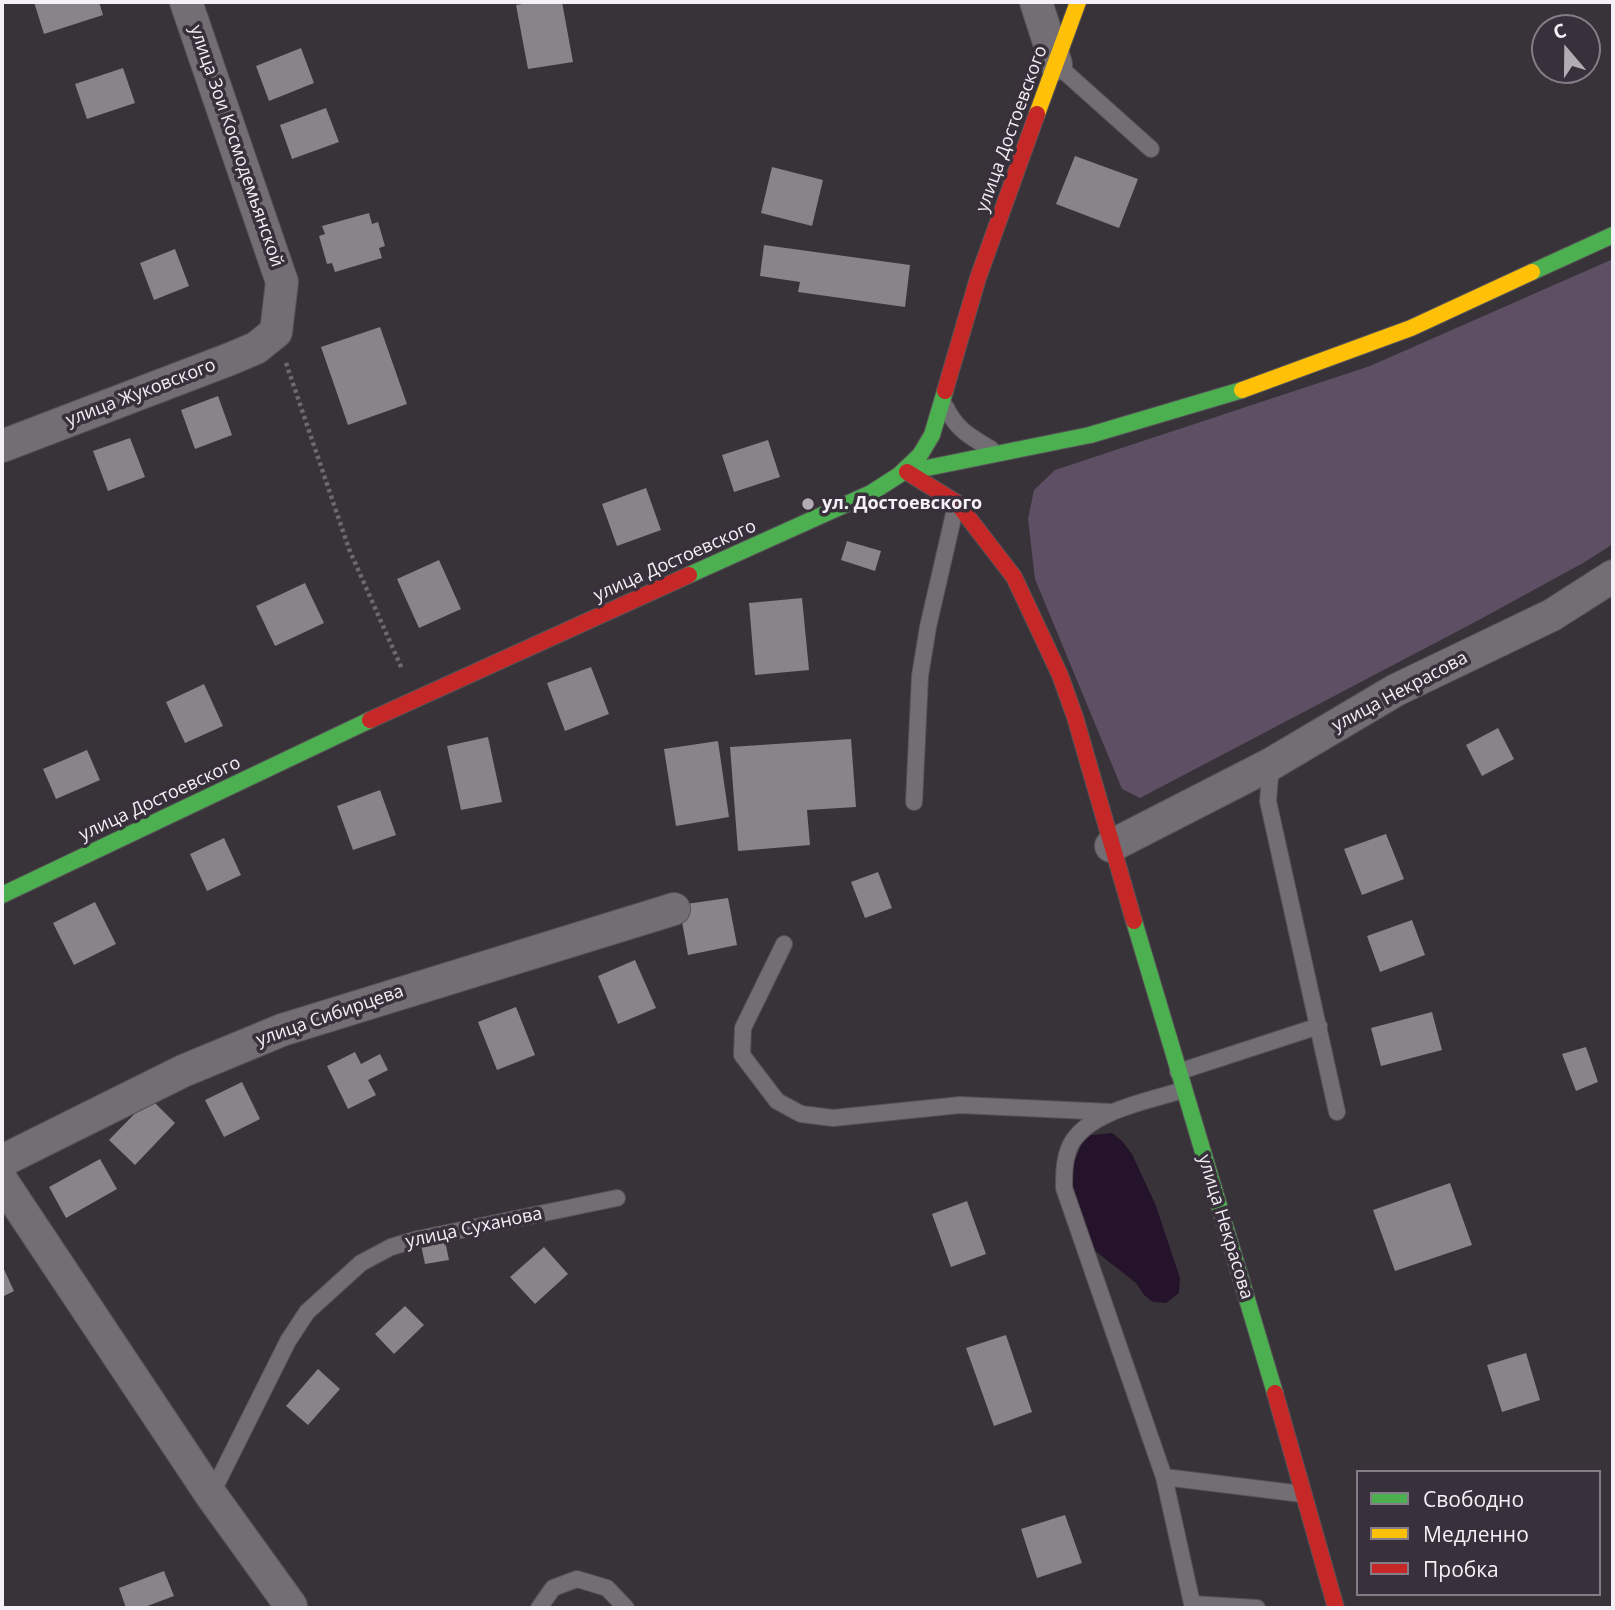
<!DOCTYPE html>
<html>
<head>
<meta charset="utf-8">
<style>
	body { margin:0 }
	#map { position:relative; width:1615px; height:1610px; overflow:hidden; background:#373338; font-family:"Open Sans",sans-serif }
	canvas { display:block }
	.frame { position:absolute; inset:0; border:4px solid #f5eff7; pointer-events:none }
	.legend { position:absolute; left:1356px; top:1470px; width:245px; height:126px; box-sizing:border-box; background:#38303b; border:2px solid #847c86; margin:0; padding:9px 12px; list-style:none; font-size:21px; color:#f5eff7 }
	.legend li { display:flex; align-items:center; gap:14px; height:35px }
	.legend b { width:35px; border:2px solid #847c86 }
	.north { position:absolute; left:1531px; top:14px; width:70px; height:70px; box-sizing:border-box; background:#38303b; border:2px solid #847c86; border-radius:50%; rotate:340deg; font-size:19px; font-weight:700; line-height:28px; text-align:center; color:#f5eff7 }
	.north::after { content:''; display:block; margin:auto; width:24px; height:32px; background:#b2adb4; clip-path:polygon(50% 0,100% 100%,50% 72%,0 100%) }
</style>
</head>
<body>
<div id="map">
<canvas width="1615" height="1610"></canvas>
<div class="frame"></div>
<ul class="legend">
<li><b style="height:9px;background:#4caf50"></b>Свободно</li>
<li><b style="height:9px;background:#ffc107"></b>Медленно</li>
<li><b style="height:9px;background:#c62828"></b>Пробка</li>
</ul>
<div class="north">С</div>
</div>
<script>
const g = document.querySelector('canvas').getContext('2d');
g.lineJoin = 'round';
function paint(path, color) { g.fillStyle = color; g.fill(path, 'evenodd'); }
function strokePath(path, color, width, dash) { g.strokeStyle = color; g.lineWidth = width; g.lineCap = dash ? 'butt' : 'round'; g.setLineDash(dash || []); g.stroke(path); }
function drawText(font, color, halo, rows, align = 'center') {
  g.font = font + ' "Open Sans",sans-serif'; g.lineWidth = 7; g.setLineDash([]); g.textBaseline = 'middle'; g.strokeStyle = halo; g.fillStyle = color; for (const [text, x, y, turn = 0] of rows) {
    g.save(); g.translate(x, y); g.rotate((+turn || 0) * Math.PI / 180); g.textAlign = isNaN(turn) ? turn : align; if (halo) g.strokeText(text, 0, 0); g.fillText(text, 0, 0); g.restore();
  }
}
paint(new Path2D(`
	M 1613,259 L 1613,544 L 1583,563 L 1477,621 L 1140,798 L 1122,789 L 1035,579 L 1028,519 L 1034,490 L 1055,470 L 1370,366 Z`), '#5f4f65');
paint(new Path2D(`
	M 1112,1133 L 1122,1141 L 1132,1154 L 1156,1206 L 1180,1278 L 1179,1293 L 1166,1303 L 1153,1302 L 1144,1295 L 1136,1283 L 1094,1250 L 1078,1208 L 1072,1182 L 1073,1165 L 1082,1143 L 1091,1135 Z`), '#24132a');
paint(new Path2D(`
	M 34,2 L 99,2 L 103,15 L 44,34 Z
	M 536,2 L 562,2 L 573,62 L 528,69 L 516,5 Z
	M 301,48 L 314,83 L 269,101 L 256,66 Z
	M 123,68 L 135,103 L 87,119 L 75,84 Z
	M 326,108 L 339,142 L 292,159 L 280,125 Z
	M 1075,156 L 1138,179 L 1119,228 L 1056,204 Z
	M 772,167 L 823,180 L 812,226 L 761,213 Z
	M 369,213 L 372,224 L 378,222 L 385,246 L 379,248 L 382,258 L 335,272 L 332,263 L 327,264 L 319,236 L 325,234 L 322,226 Z
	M 764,245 L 910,265 L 905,307 L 798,292 L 800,282 L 760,276 Z
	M 175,249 L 189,286 L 154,300 L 140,263 Z
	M 380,327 L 407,404 L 348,425 L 321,347 Z
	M 218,396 L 232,435 L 195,449 L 181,410 Z
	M 130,438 L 145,477 L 108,491 L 93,451 Z
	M 768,440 L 780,477 L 734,492 L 722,455 Z
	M 646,488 L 661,530 L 617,546 L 602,504 Z
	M 847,541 L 881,551 L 875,571 L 841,560 Z
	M 439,560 L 461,609 L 419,628 L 397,579 Z
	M 305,583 L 324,623 L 275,646 L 256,606 Z
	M 802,598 L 809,670 L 755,675 L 749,603 Z
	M 591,667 L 609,714 L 565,731 L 547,683 Z
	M 204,684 L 223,726 L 185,743 L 166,702 Z
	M 1498,728 L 1514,759 L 1482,776 L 1466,745 Z
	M 488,737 L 502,802 L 461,810 L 447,746 Z
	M 851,739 L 856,807 L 807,810 L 810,845 L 738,851 L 730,747 Z
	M 718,741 L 729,817 L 676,826 L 664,749 Z
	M 87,750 L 100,780 L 56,799 L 43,769 Z
	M 380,790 L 396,835 L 353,850 L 337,806 Z
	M 1386,834 L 1404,879 L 1362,895 L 1344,849 Z
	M 224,838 L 241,875 L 207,891 L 190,854 Z
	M 878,872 L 892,908 L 865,918 L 851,882 Z
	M 728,898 L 737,945 L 688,955 L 679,905 Z
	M 95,902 L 116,944 L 74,965 L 53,923 Z
	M 1412,920 L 1425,955 L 1380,972 L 1367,936 Z
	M 635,960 L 656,1008 L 618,1024 L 598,976 Z
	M 516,1007 L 535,1055 L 497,1070 L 478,1022 Z
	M 1432,1012 L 1442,1050 L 1381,1066 L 1371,1028 Z
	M 1586,1047 L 1598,1082 L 1576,1091 L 1562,1054 Z
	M 355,1052 L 361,1064 L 380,1054 L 388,1070 L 368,1080 L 376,1095 L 348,1109 L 327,1066 Z
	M 242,1082 L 260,1119 L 224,1137 L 205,1100 Z
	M 150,1098 L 175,1123 L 135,1165 L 109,1140 Z
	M 100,1159 L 117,1189 L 66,1218 L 49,1187 Z
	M 1450,1183 L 1472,1245 L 1395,1271 L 1373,1210 Z
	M 967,1201 L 986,1254 L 951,1267 L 932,1214 Z
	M 444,1236 L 449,1260 L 425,1264 L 420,1240 Z
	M 544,1247 L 568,1274 L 535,1304 L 510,1277 Z
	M 2,1265 L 14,1291 L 2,1297 Z
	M 405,1306 L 424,1325 L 394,1354 L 375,1334 Z
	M 1006,1335 L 1032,1412 L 994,1426 L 966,1348 Z
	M 1526,1353 L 1540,1400 L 1502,1412 L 1487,1365 Z
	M 318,1369 L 340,1389 L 308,1425 L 286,1406 Z
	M 1065,1515 L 1082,1563 L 1037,1578 L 1021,1529 Z
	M 164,1571 L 174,1596 L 142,1608 L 126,1608 L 119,1588 Z`), '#888489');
const lane = new Path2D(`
	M 1056,64 L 1151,149
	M 945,406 C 957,430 969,436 991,449
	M 1271,764 L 1268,801 L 1337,1112
	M 914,802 L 920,676 L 928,627 L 956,505
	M 784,944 L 743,1028 L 742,1055 L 777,1101 L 801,1114 L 833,1118 L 960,1105 L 1110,1112
	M 1178,1072 L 1319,1026
	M 1183,1090 C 1149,1101 1089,1111 1071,1144 C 1064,1158 1064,1173 1064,1188 L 1164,1477 L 1193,1608
	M 1164,1477 L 1302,1494
	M 211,1495 L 288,1341 L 307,1312 L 361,1263 L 391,1247 L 418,1239 L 617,1198
	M 1192,1604 L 1257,1608
	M 539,1608 L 553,1588 L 577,1579 L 607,1588 L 626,1608`);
const street = new Path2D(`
	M 1036,2 L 1056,64
	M 2,446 L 230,359 L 256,348 L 276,332 L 282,282 L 186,2
	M 1111,846 L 1271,764 L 1396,690 L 1552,615 L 1613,576
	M 2,1161 L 183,1071 L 282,1030 L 674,909
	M 2,1181 L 211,1495 L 291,1606 L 288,1608`);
const fast = new Path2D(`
	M 1532,272 L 1613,235
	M 907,472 L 1090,435 L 1242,390
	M 689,575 L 871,493 L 899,475 L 920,455 L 932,435 L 945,391
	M 2,895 L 370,720
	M 1134,921 L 1275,1393`);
const slow = new Path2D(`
	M 1037,114 L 1078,2
	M 1242,390 L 1411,328 L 1532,272`);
const jam = new Path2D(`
	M 945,391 L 978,278 L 1037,114
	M 907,472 L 957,503 L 1014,577 L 1060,675 L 1075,717 L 1134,921
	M 370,720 L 689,575
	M 1275,1393 L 1336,1608`);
strokePath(lane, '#565257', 18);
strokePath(street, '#565257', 34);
strokePath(fast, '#565257', 18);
strokePath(slow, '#565257', 18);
strokePath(jam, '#565257', 18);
strokePath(new Path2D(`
	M 286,363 L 349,549 L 402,669`), '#6d696e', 4.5, [3.5, 3.5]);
strokePath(lane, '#726e74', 16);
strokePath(street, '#726e74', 32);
strokePath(fast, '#4caf50', 16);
strokePath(slow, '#ffc107', 16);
strokePath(jam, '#c62828', 16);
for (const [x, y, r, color] of [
	[808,504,7,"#b2adb4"]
]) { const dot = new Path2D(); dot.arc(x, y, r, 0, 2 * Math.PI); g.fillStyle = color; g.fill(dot); strokePath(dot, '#38303b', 2.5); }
drawText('18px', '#f5eff7', '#38303b', [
	["улица Достоевского",1012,129,-70],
	["улица Зои Космодемьянской",236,146,71],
	["улица Жуковского",141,393,-21],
	["улица Достоевского",675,561,-24],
	["улица Некрасова",1400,692,-28],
	["улица Достоевского",160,799,-25],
	["улица Сибирцева",330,1016,-19],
	["улица Некрасова",1225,1227,73],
	["улица Суханова",474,1228,-12]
]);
drawText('bold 18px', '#f5eff7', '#38303b', [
	["ул. Достоевского",822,504]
], 'left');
</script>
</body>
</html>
